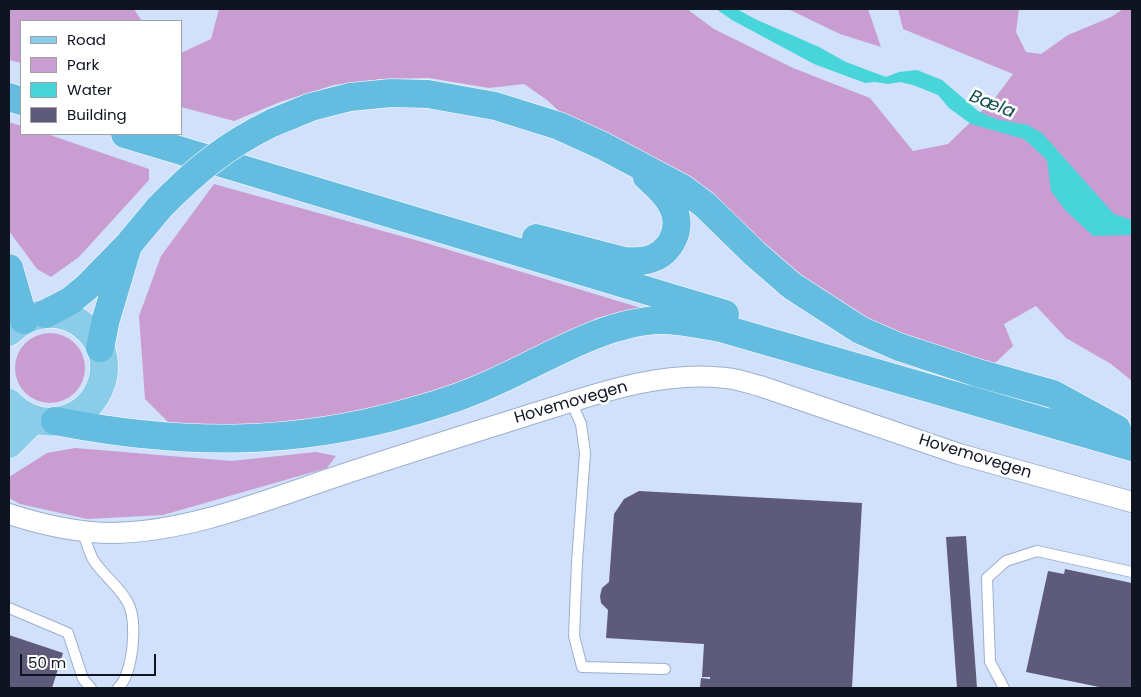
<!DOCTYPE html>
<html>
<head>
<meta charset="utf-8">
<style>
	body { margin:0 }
	#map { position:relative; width:1141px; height:697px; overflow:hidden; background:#d1e1fb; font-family:Poppins,sans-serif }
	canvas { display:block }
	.frame { position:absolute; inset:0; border:10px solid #0e1520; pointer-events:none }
	.legend { position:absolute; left:20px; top:20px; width:162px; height:115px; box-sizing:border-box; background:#fff; border:1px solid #9fa1a6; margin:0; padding:6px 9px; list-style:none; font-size:15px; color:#0e1520 }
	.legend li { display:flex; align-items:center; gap:10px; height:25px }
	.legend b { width:25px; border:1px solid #9fa1a6 }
	.scale { position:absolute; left:20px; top:654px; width:136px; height:22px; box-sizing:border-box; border:2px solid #0e1520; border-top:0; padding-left:6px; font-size:15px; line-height:18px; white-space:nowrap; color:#0e1520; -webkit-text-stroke:4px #fff; paint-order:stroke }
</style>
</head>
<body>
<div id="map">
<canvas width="1141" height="697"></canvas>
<div class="frame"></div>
<ul class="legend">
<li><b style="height:6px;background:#8bcde8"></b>Road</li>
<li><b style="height:14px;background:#ca9dd2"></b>Park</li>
<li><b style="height:14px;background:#48d5d9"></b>Water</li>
<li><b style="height:14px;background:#5e5a79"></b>Building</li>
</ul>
<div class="scale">50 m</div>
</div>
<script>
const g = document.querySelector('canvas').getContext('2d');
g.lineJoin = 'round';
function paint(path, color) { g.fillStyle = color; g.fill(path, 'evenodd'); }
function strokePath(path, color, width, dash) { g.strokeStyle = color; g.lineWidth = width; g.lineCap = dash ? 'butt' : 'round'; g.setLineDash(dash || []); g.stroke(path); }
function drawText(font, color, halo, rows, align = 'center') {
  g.font = font + ' Poppins,sans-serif'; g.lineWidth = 5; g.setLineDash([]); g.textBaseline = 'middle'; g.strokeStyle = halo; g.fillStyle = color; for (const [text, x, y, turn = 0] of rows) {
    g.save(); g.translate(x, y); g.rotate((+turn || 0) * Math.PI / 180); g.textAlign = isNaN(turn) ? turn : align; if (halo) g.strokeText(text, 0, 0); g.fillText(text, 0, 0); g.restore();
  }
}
paint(new Path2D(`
	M 9,9 L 134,9 L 142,21 L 21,21 L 21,63 L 9,60 Z
	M 219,9 L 687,9 L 714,29 L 793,68 L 870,98 L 913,151 L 948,144 L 995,98 L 1013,74 L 903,29 L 898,9 L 1019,9 L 1016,32 L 1026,52 L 1041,54 L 1068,35 L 1111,17 L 1123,9 L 1132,9 L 1132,381 L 1111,364 L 1066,338 L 1036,306 L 1004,324 L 1013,346 L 993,365 L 896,334 L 844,313 L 560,112 L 547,100 L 524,84 L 489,88 L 429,78 L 382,79 L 334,85 L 280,102 L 234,121 L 181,107 L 181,53 L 211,39 Z
	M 788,9 L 868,9 L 881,47 L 840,34 Z
	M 9,122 L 21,126 L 21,134 L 47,134 L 149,169 L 149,180 L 79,257 L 51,277 L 37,269 L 9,231 Z
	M 214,184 L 426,243 L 641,308 L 597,318 L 555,338 L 501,367 L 448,389 L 372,410 L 295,423 L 214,426 L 171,425 L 145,399 L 139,316 L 161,256 Z
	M15 368a35 35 0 1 1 70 0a35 35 0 1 1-70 0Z
	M 75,448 L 231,461 L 316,452 L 336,456 L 327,468 L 163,515 L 87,519 L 20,504 L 9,498 L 9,477 L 47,453 Z`), '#ca9dd2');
paint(new Path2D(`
	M 716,9 L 737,9 L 755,19 L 819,47 L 846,62 L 886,77 L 899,72 L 917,70 L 942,80 L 978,111 L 996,119 L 1028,125 L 1042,133 L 1114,214 L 1132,220 L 1132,235 L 1093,236 L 1065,210 L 1051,191 L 1047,160 L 1024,139 L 971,124 L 949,108 L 938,95 L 913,85 L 900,82 L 888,84 L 875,82 L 865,83 L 814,64 L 732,20 Z`), '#48d5d9');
paint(new Path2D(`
	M 639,491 L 862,503 L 852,688 L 700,687 L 701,678 L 710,679 L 710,677 L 702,677 L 704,644 L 606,638 L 608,610 L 601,603 L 600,596 L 602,588 L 609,582 L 614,514 L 624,499 Z
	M 966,536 L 977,688 L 957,688 L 946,537 Z
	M 1065,569 L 1132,583 L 1132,688 L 1104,688 L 1026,672 L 1048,571 L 1064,574 Z
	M 9,635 L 63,653 L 52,688 L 9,688 Z`), '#5e5a79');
const service = new Path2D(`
	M 571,401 L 581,424 L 585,453 L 577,562 L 574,636 L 582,667 L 665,669
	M 83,532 C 86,541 89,553 94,561 C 104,576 120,587 128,603 C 138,622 133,674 118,688
	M 9,608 L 68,633 L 83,679 L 91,688
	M 1004,688 L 990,662 L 987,578 L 1006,561 L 1037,551 L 1132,572`);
const minor = new Path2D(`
	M 9,514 C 43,525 76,533 112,533 C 189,532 266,500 338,476 C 404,454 469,434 535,413 C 596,394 661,370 726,378 C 737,379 749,383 760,386 L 959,454 L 1132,502`);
const primary = new Path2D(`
	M 9,332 C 56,284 130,340 95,397 C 87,410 72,418 57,421 C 39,424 21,416 9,403
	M 9,444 L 34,419`);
const trunk = new Path2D(`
	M 9,97 L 21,101
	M 272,123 L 311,107 L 350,97 L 391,93 L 428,94 L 495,106 L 559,126 L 603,146 L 682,188 L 705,205 L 755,254 L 792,286 L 860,330 L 899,347 L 978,373 L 1053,394 L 1117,429
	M 125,134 L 725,314
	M 536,238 L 624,261 C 631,261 639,262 647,260 C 668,255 681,234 675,213 C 671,198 658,187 647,177
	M 9,268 L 24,320
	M 45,314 L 70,301 L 87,287 L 129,244 L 159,208
	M 100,348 L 106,319 L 127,249
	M 55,421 C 179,445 291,447 414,411 C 443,403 472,393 499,380 C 548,358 606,321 661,320 C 681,320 702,325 721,328 L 1132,447`);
strokePath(service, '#9cafce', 12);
strokePath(minor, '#9cafce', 22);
strokePath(primary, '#fff', 29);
strokePath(trunk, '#fff', 29);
strokePath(service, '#fff', 10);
strokePath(minor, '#fff', 20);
strokePath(primary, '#8bcde8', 28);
strokePath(trunk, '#64bce0', 28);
const trunkBridge = new Path2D(`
	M 159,208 C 196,170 225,146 272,123`);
strokePath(trunkBridge, '#fff', 29, []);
strokePath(trunkBridge, '#64bce0', 28);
drawText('16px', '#0e1520', '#fff', [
	["Hovemovegen",571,403,-16],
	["Hovemovegen",975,457,17]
]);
drawText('italic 18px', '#135051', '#fff', [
	["Bæla",992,105,22]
]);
</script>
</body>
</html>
